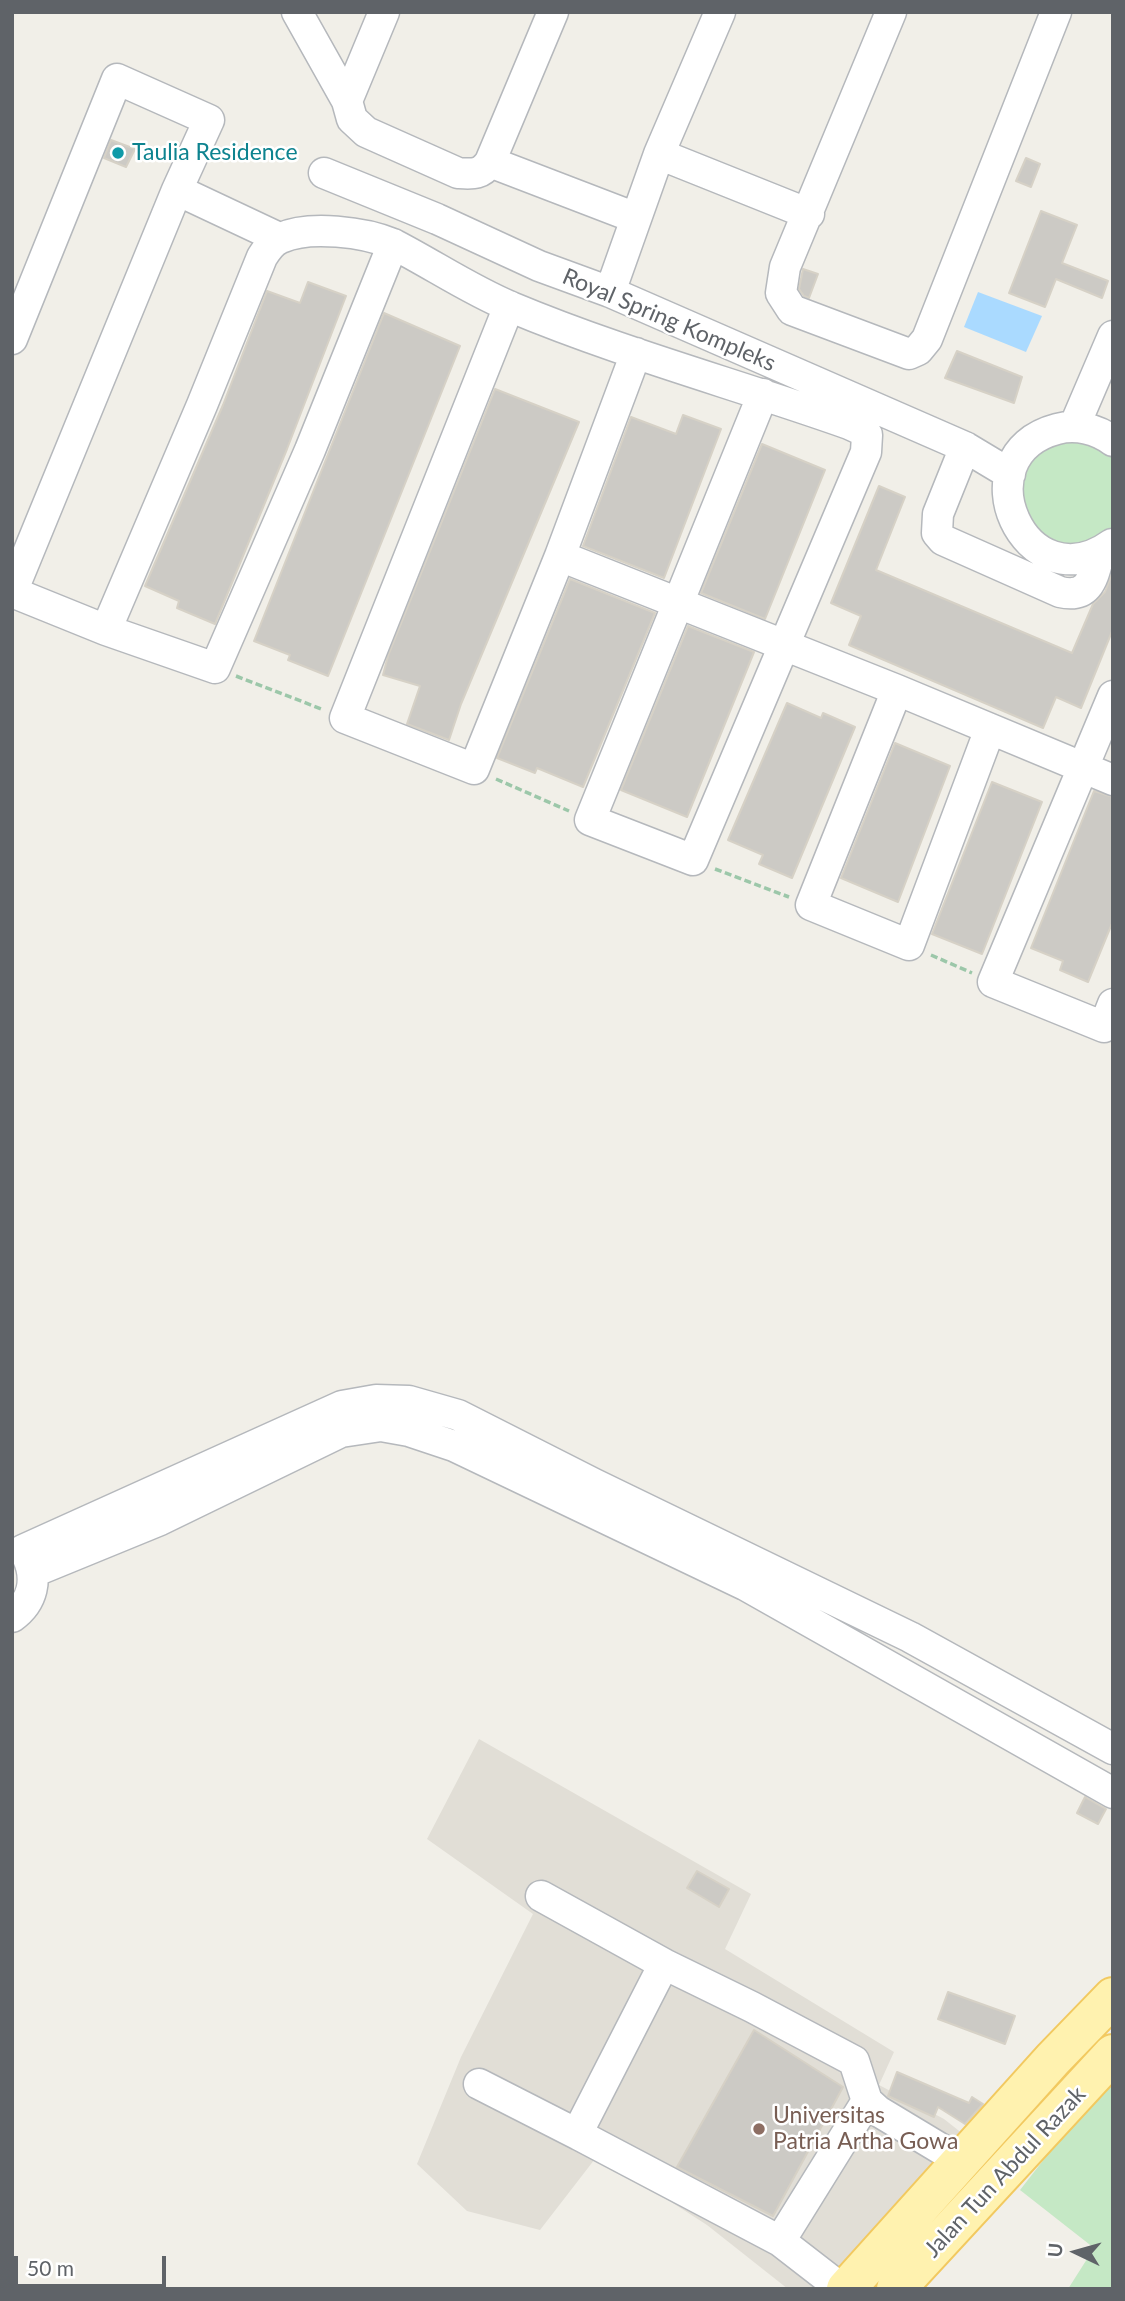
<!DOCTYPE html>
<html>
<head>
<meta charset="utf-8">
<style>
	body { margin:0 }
	#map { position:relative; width:1125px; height:2301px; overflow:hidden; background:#f1efe8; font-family:Lato,sans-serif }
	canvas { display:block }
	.frame { position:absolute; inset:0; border:14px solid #5f6368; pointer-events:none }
	.north { position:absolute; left:1041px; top:2217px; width:70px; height:70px; -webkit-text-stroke:5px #fff; paint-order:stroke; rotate:275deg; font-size:19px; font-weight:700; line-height:28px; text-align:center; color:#5f6368 }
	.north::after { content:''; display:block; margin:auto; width:24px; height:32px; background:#5f6368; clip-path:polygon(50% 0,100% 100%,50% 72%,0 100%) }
	.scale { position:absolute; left:14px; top:2256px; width:152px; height:32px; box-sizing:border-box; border:4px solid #5f6368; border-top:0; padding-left:9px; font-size:21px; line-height:24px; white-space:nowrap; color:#5f6368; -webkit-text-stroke:5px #fff; paint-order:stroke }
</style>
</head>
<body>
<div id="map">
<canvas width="1125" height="2301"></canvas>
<div class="frame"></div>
<div class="north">U</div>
<div class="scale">50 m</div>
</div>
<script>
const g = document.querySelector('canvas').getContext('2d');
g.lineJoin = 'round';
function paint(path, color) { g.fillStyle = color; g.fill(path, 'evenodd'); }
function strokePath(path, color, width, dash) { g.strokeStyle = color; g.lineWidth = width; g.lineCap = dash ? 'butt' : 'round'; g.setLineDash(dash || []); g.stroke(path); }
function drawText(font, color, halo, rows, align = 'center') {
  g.font = font + ' Lato,sans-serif'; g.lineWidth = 5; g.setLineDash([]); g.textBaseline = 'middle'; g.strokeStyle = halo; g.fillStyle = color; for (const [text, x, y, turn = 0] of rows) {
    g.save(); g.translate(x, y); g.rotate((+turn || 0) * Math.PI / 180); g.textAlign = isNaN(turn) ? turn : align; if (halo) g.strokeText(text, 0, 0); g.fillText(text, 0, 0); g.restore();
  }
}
paint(new Path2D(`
	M 479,1739 L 751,1894 L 725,1949 L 894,2052 L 879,2085 L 944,2119 L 963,2134 L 824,2289 L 788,2289 L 707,2225 L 598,2155 L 540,2230 L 467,2211 L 417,2164 L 461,2057 L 533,1914 L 427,1839 Z`), '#e1ded6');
paint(new Path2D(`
	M 1058,434 L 1113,451 L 1113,537 L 1079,553 L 1041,546 L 1016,518 L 1029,450 Z
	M 1113,2071 L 1113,2289 L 1068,2289 L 1094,2248 L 1020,2190 Z`), '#c5e8c5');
paint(new Path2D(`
	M 978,292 L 1042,316 L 1026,352 L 964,327 Z`), '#aadaff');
const building = new Path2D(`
	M 111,140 L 135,149 L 126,167 L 104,158 Z
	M 1026,158 L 1040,164 L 1031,187 L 1016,181 Z
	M 1041,211 L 1077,225 L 1062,263 L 1108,281 L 1102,298 L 1056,279 L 1045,307 L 1009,293 Z
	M 803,269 L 818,274 L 809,298 L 804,296 L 799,289 Z
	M 308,282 L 346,296 L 287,449 L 215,624 L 177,608 L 179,601 L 145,586 L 223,405 L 267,291 L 300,303 Z
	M 384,313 L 460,346 L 328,676 L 288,660 L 290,655 L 254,641 Z
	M 957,351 L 1022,377 L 1014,403 L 945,378 Z
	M 495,389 L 579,422 L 461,704 L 449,740 L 407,724 L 420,686 L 383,675 L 388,656 Z
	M 683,415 L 721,429 L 664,578 L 583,546 L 631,417 L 676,434 Z
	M 762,444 L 825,470 L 765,619 L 701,593 Z
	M 879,486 L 905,497 L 876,570 L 1072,653 L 1093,604 L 1105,592 L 1113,571 L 1113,629 L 1081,708 L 1056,697 L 1043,728 L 849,645 L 861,616 L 831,603 Z
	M 570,579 L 655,613 L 583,787 L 537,768 L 535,773 L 497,758 Z
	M 688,626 L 754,652 L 687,817 L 621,790 Z
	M 787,703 L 821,718 L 823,713 L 855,727 L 792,878 L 759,864 L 763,855 L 728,840 Z
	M 895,743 L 950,766 L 898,902 L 841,878 Z
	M 992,782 L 1042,802 L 982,954 L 932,934 Z
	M 1094,791 L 1113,797 L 1113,921 L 1088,982 L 1060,970 L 1063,961 L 1031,948 Z
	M 1085,1797 L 1106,1809 L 1098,1824 L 1077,1813 Z
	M 697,1871 L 729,1889 L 719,1907 L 687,1888 Z
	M 948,1992 L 1015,2016 L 1005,2044 L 938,2019 Z
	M 754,2030 L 843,2087 L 773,2216 L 677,2167 Z
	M 897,2072 L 969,2103 L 972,2097 L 983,2104 L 965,2124 L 938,2107 L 934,2117 L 888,2096 Z`);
paint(building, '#cccac5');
strokePath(building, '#d6d1c6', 2);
const minor = new Path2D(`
	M 297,12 L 347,101
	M 384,12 L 347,101 L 352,119 L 366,132 L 458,173 C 473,174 481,175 490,162 L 553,12
	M 891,12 L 785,267 L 781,293 L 792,310 L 909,354 L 918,350 L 927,339 L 1056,12
	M 659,154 L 809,214
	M 490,162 L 636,218
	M 324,173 L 437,219 L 539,266 L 610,292 L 965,447 L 1010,474
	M 393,244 L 310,450 L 215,668 L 106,630 L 202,405 L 262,257 C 267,249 272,241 281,238 C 309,225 365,232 393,244 C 432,264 470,290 511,307 C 621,353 736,384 849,424 L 860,429 L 867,435 L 866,452 L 693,860 L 590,820 L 763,394
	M 610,292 L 659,154 L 720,12
	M 509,306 L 345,718 L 474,769 L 560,556 L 636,353
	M 12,339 L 117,79 L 209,120 L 177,190
	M 1074,427 L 1113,336
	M 965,447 L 938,514 L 937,533 L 943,540 L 1060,592 C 1091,599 1093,576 1100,552
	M 1112,544 C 1025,607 958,455 1057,429 C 1076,424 1097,429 1113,441
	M 560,556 L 897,690 L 1113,780
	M 106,630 L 12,592 L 177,190 L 279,238
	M 897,690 L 811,905 L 909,945 L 990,729
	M 1113,696 L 993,982 L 1104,1027 L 1113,1004
	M 23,1550 L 342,1406 L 376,1400 L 409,1401 L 458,1415 L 594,1484 L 910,1637 L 1113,1749
	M 33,1572 L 160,1520 L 341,1432 L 381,1426 L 409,1431 L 454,1446 L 745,1585 L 1113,1793
	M 12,1617 C 33,1602 38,1579 27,1556
	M 541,1896 L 664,1964
	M 479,2084 L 579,2135
	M 780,2241 L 579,2135 L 583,2122 L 664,1964 L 752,2007 L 854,2061 L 867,2101
	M 842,2289 L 780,2241 L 867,2101 L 878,2111 L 961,2161`);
const major = new Path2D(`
	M 846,2289 L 1053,2059 L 1113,1997
	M 896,2289 L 1113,2054`);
strokePath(minor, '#b5b8bc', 33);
strokePath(major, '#f2c960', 42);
strokePath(new Path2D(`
	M 236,676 L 324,710
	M 496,779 L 569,811
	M 715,869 L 789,897
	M 931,955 L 972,973`), '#9cc7a9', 3.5, [7, 3.5]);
strokePath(minor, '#fff', 30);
strokePath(major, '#fff2af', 38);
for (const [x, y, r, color] of [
	[118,153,7,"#0f9aa8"],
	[759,2129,7,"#8d6e63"]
]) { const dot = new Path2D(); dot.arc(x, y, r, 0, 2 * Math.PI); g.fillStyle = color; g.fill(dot); strokePath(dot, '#fff', 2.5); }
drawText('23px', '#0d838f', '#fff', [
	["Taulia Residence",132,153]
], 'left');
drawText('23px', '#5f6368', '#fff', [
	["Royal Spring Kompleks",669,320,23],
	["Jalan Tun Abdul Razak",1005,2172,-47]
]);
drawText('23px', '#785e54', '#fff', [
	["Universitas",773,2116],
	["Patria Artha Gowa",773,2142]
], 'left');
</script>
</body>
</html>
